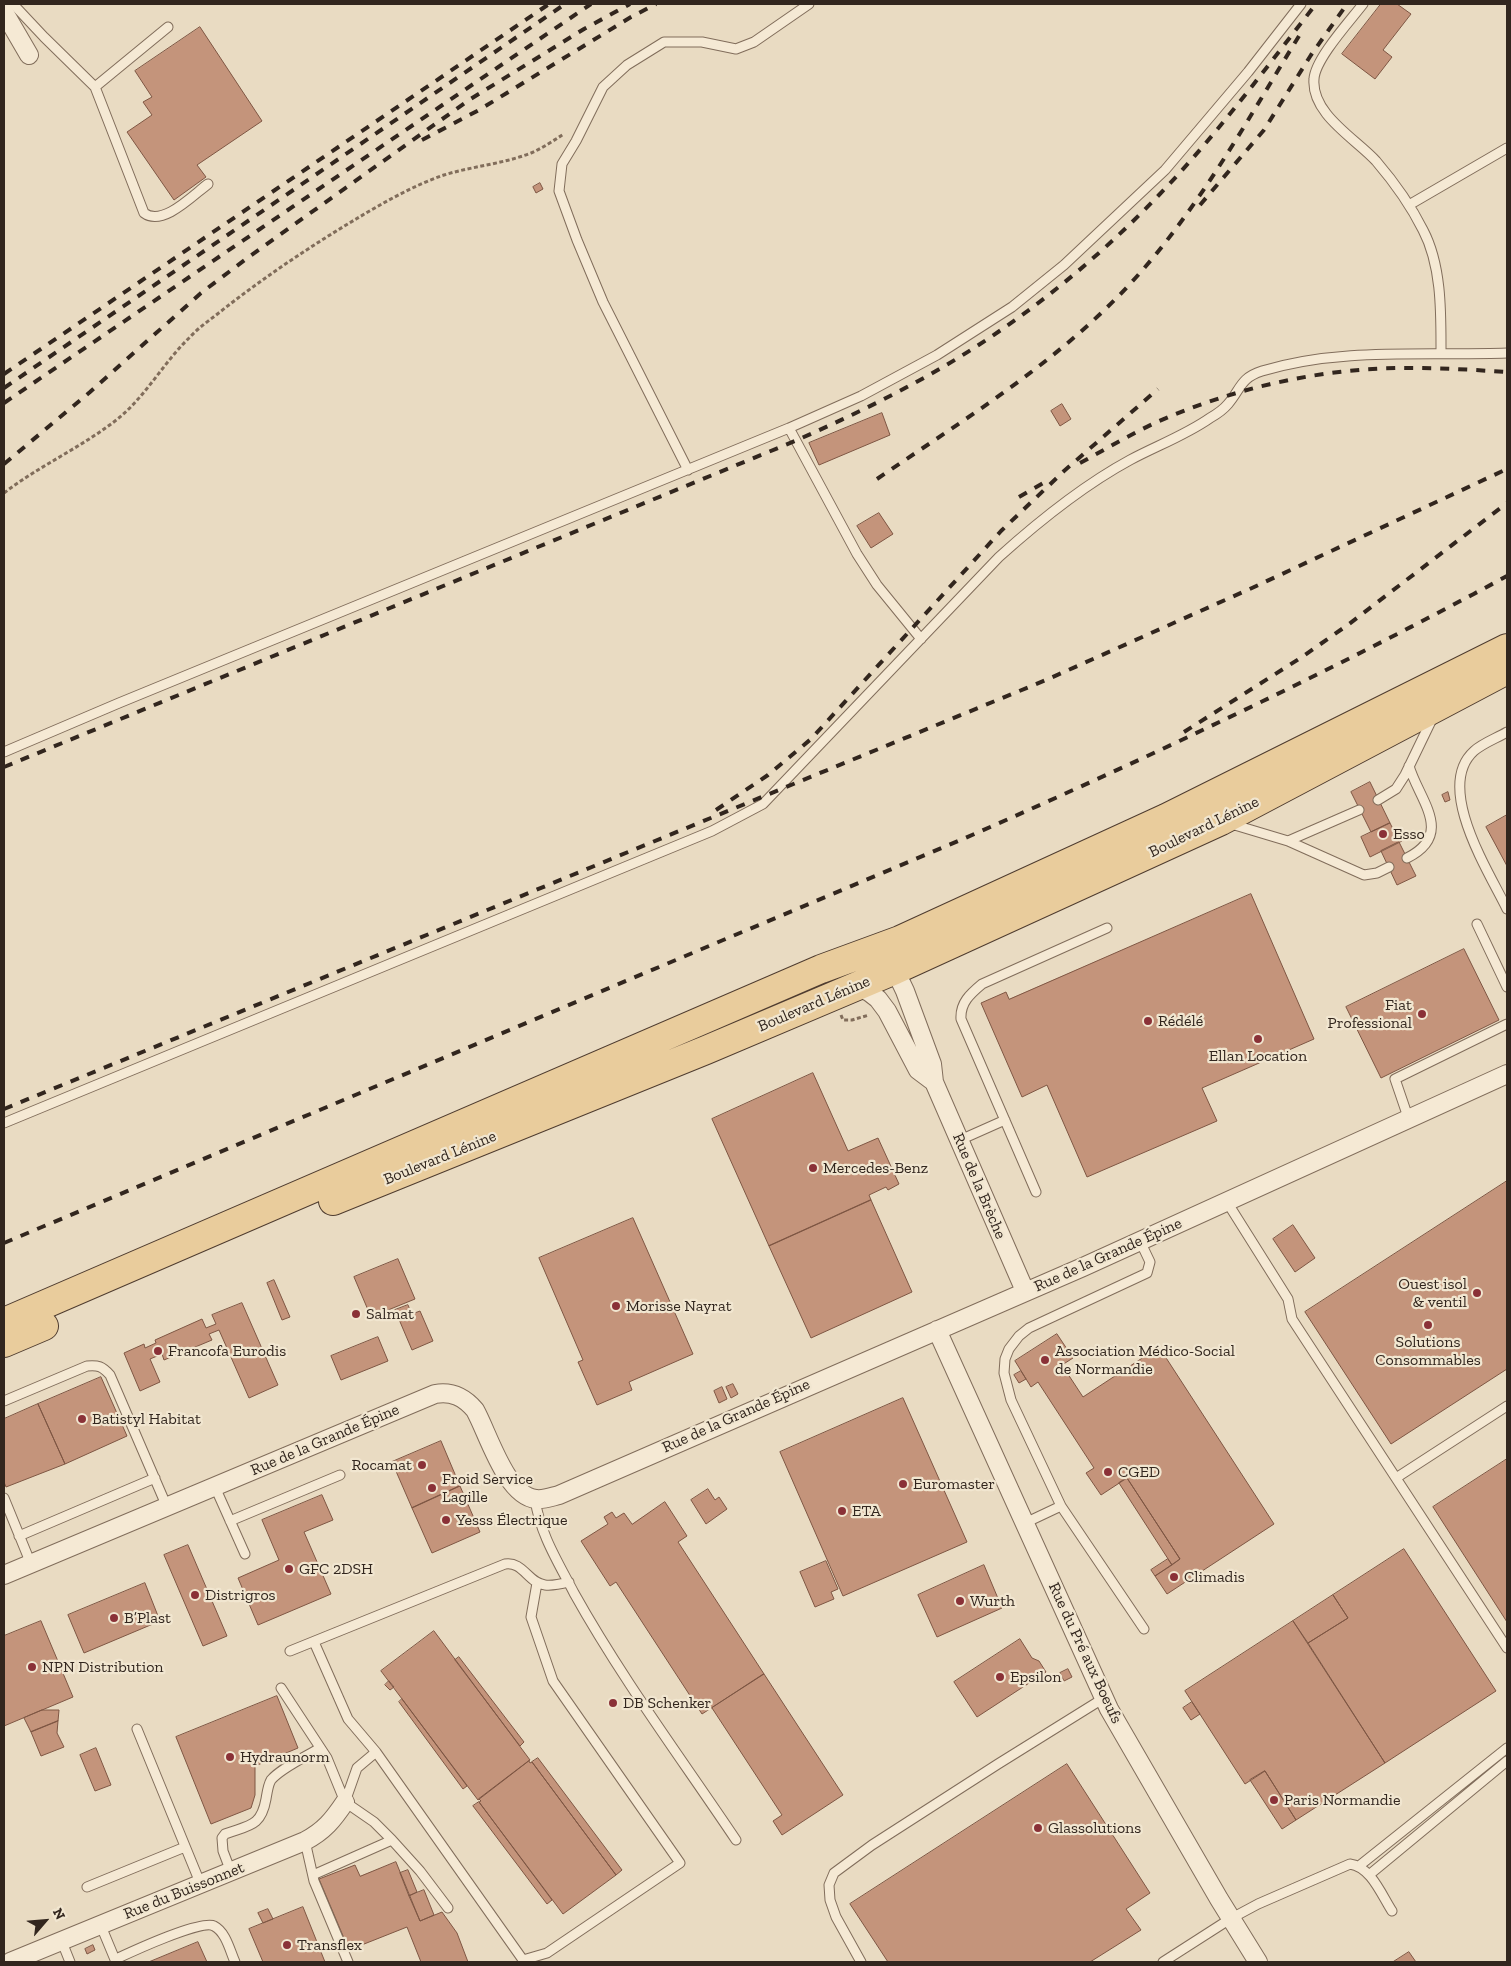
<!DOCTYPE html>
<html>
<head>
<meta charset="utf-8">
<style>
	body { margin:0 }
	#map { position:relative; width:1511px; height:1966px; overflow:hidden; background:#e9dbc2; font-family:"Zilla Slab",serif }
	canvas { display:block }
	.frame { position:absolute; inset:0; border:5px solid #32261e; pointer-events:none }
	.north { position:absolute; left:20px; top:1896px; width:50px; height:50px; -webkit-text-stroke:4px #f1e6d0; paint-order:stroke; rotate:63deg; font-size:14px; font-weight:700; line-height:20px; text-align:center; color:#32261e }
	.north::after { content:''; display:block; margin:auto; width:18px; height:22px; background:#32261e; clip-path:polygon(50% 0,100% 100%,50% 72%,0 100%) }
</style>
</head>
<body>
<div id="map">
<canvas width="1511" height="1966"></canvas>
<div class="frame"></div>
<div class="north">N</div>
</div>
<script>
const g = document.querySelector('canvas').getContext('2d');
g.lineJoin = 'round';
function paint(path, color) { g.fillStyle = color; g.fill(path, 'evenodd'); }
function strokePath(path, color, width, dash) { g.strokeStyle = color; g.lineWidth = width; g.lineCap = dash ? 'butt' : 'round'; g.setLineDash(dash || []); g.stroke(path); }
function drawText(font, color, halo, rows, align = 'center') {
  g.font = font + ' "Zilla Slab",serif'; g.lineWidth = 4.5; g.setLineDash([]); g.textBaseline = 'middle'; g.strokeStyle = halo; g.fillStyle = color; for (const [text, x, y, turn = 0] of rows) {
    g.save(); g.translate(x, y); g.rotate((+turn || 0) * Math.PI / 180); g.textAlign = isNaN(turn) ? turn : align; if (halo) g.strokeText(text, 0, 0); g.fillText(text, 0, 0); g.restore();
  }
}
const building = new Path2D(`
	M 1381,4 L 1397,4 L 1411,14 L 1383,50 L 1392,57 L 1375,79 L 1342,54 Z
	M 200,27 L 262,121 L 197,165 L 206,177 L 174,200 L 127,132 L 152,115 L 143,102 L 152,97 L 135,71 Z
	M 540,183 L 543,189 L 536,193 L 533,187 Z
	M 1062,404 L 1071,419 L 1060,426 L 1051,411 Z
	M 882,413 L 890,435 L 819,465 L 809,443 Z
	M 879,513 L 893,534 L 871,548 L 857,526 Z
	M 1370,782 L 1390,823 L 1371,832 L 1351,792 Z
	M 1448,792 L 1450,800 L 1445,802 L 1442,795 Z
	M 1507,815 L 1507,866 L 1486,827 Z
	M 1390,823 L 1395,833 L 1398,832 L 1402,841 L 1370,857 L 1361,837 Z
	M 1399,842 L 1416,876 L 1397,885 L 1381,851 Z
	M 1251,894 L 1314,1039 L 1202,1088 L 1217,1121 L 1087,1177 L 1047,1085 L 1022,1097 L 981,1003 L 1006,992 L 1009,999 Z
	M 1464,949 L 1499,1020 L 1381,1078 L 1346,1007 Z
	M 813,1073 L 848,1151 L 878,1138 L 899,1184 L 888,1190 L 886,1187 L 869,1195 L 871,1200 L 769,1246 L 712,1119 Z
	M 1507,1181 L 1507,1369 L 1391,1444 L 1305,1312 Z
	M 871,1200 L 912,1292 L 811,1338 L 769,1246 Z
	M 633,1218 L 693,1354 L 629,1382 L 632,1390 L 597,1405 L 578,1362 L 583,1360 L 539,1258 Z
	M 1293,1225 L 1315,1258 L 1295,1272 L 1273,1239 Z
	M 398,1259 L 415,1299 L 371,1317 L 354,1277 Z
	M 274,1280 L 290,1317 L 282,1320 L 267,1283 Z
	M 242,1303 L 278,1385 L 249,1398 L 219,1330 L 209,1334 L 212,1340 L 164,1360 L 162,1354 L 150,1359 L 160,1382 L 140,1391 L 124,1353 L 144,1344 L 145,1348 L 156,1343 L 155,1340 L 202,1319 L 206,1328 L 216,1324 L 212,1315 Z
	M 408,1305 L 412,1314 L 420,1311 L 433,1341 L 412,1350 L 395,1310 Z
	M 1057,1334 L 1073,1358 L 1062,1365 L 1083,1397 L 1159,1347 L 1274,1524 L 1167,1594 L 1155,1576 L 1180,1559 L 1127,1478 L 1101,1495 L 1086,1473 L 1094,1468 L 1038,1382 L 1031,1387 L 1015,1361 Z
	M 378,1337 L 388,1361 L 341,1380 L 331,1356 Z
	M 1021,1371 L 1026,1379 L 1019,1383 L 1014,1375 Z
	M 101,1377 L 127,1436 L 65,1464 L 38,1404 Z
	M 733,1384 L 738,1394 L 731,1398 L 726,1387 Z
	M 722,1387 L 727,1399 L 719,1403 L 714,1391 Z
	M 903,1398 L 967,1542 L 843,1596 L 780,1452 Z
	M 38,1404 L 65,1464 L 6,1487 L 4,1482 L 4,1419 Z
	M 441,1441 L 460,1486 L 412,1508 L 392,1462 Z
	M 1507,1459 L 1507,1622 L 1433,1507 Z
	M 1127,1478 L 1180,1559 L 1172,1565 L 1119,1483 Z
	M 460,1486 L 480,1532 L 432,1553 L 412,1508 Z
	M 708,1489 L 715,1500 L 719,1497 L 727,1509 L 706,1524 L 691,1500 Z
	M 322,1495 L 333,1520 L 304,1532 L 331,1594 L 258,1625 L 238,1578 L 279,1560 L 262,1520 Z
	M 665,1502 L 687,1536 L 678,1542 L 764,1674 L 702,1714 L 616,1582 L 610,1586 L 581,1541 L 608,1524 L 604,1517 L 612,1512 L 616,1518 L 624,1513 L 632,1524 Z
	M 188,1545 L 227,1636 L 203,1646 L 164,1555 Z
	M 1404,1549 L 1496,1691 L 1385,1763 L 1308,1643 L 1348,1618 L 1333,1595 Z
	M 1168,1559 L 1172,1565 L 1155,1576 L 1151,1570 Z
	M 826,1561 L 838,1589 L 831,1592 L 834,1599 L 815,1607 L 800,1572 Z
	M 984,1565 L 1002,1608 L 937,1637 L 918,1595 Z
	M 145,1583 L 160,1621 L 84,1653 L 68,1615 Z
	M 1333,1595 L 1348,1618 L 1308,1643 L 1293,1621 Z
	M 41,1621 L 73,1697 L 4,1726 L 4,1636 Z
	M 1293,1621 L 1385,1763 L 1296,1820 L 1265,1771 L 1245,1784 L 1185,1691 Z
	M 434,1631 L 530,1760 L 478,1800 L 381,1671 Z
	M 1020,1639 L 1032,1658 L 1039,1661 L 1046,1672 L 977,1717 L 954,1682 Z
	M 459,1657 L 524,1742 L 520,1746 L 455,1660 Z
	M 1068,1669 L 1072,1677 L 1064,1681 L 1060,1673 Z
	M 764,1674 L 843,1795 L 782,1835 L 773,1821 L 782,1815 L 712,1708 Z
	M 389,1681 L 394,1687 L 390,1690 L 385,1685 Z
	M 277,1696 L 298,1748 L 255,1766 L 255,1795 L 251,1808 L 211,1824 L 176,1737 Z
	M 402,1699 L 467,1786 L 463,1789 L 399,1702 Z
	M 1192,1702 L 1200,1714 L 1191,1720 L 1183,1708 Z
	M 42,1710 L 59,1710 L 58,1721 L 31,1732 L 24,1718 Z
	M 58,1721 L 57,1733 L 64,1747 L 41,1756 L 31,1732 Z
	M 96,1748 L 111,1785 L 95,1791 L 80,1755 Z
	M 538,1758 L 622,1870 L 616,1875 L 532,1762 Z
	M 529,1761 L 530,1763 L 532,1762 L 616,1875 L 563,1914 L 479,1802 L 481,1801 L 479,1799 Z
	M 1067,1764 L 1150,1893 L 1126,1909 L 1141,1930 L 1090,1962 L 888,1962 L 850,1904 Z
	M 1265,1771 L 1296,1820 L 1282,1829 L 1250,1780 Z
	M 479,1802 L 552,1900 L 547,1904 L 473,1806 Z
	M 396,1862 L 420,1921 L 442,1912 L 457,1933 L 468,1962 L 421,1962 L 407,1927 L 349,1950 L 319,1879 L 355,1865 L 360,1876 Z
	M 408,1870 L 417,1892 L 409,1896 L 400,1873 Z
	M 424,1890 L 434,1915 L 420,1921 L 409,1896 Z
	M 303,1907 L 325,1962 L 263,1962 L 249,1929 Z
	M 268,1909 L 273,1919 L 263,1923 L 258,1913 Z
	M 198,1942 L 207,1962 L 149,1962 Z
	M 93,1945 L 95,1950 L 87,1954 L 85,1949 Z
	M 1409,1952 L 1416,1962 L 1393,1962 Z`);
paint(building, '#c4947b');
strokePath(building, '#7e5643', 1);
const lane = new Path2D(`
	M 13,4 L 44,37 L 95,87 L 144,213 C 163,227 193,195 208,184
	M 1363,4 C 1350,21 1315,59 1314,79 C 1311,114 1356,139 1376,161 C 1394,182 1411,206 1423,230 C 1442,266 1441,314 1441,353
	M 95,87 L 168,27
	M 1409,205 L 1507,148
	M 789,428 L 857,554 L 877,585 L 921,639
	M 688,470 L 603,302 L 577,240 L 559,191 L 562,164 L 576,141 L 603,87 L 627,65 L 664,42 L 702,42 L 736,49 L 754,42 L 809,4
	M 1507,732 C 1497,738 1483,743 1474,751 C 1434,787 1489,872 1507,909
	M 4,752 L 119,703 L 789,428 L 861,396 L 937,355 L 1012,307 L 1064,265 L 1165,170 L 1248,72 L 1301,4
	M 1378,800 L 1396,789 L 1405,775 L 1433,717
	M 1228,823 L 1288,841 L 1359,810
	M 1288,841 L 1364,875 L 1377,873 L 1389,867
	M 1407,858 C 1455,834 1419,800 1409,766
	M 1477,924 L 1507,987
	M 1409,1120 L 1395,1079 L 1507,1024
	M 4,1123 L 712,831 L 763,804 L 999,557 C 1039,521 1082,486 1130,460 C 1156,446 1186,435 1210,418 C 1217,414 1223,410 1228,404 C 1241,389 1240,378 1262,371 C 1341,347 1426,356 1507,353
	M 960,1140 L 1005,1120
	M 1036,1192 L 961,1019 C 960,1003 970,994 982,984 L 1107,928
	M 1227,1202 L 1288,1299 L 1292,1319 L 1507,1648
	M 1140,1241 L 1150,1262 L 1147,1273 L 1029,1328 L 1019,1336 L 1009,1349 L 1005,1359 L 1004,1373 L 1011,1400 L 1061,1506 L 1144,1629
	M 4,1401 L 87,1366 C 98,1365 102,1366 110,1375 L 167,1507
	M 1396,1478 L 1507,1406
	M 215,1487 L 245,1554
	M 4,1498 L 31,1564
	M 535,1499 C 540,1534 558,1562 574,1593 C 622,1679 681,1758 736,1840
	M 230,1521 L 340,1475
	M 1025,1523 L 1061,1506
	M 19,1536 L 155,1478
	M 314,1642 L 348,1719 L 376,1752
	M 290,1651 L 505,1564 C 523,1561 528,1583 545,1585 C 553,1586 561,1584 569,1582
	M 281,1688 L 327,1758 L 345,1802 L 374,1822 L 392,1840 L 420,1871 L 448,1908
	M 137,1729 L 201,1885
	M 345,1802 L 357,1768 L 376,1752 L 523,1960 L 547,1953 L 680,1863 L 553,1681 L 531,1617 L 537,1583
	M 305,1841 L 314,1881 L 348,1962
	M 1359,1866 L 1507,1748
	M 231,1872 L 223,1851 L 222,1838 L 225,1834 C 249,1825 261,1827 266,1799 C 267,1793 268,1785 271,1780 C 281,1768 307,1756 320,1748
	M 313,1875 L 392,1840
	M 1369,1875 L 1507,1761
	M 87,1887 L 185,1847
	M 101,1926 L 116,1962
	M 62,1942 L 70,1962
	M 116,1959 C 131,1952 202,1919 214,1926 C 226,1932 230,1951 235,1962
	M 861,1962 L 836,1917 L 830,1900 L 829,1885 L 834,1873 L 872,1845 L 998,1764 L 1104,1698
	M 1163,1962 L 1230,1919 L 1258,1904 L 1350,1864 C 1371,1867 1381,1894 1392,1911`);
const street = new Path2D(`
	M 4,12 L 29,55
	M 887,963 L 895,970 L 905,991 L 932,1064 L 934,1082 L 1025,1291
	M 855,986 L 869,992 L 878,999 L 887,1011 L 918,1070 L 934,1082
	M 937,1330 L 1109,1709 L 1219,1899 L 1258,1962
	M 4,1575 L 435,1394 C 452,1391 464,1397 475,1410 C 488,1433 506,1496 536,1499 C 544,1500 551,1497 559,1495 L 1083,1267 L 1507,1074
	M 10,1962 L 305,1841 C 324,1831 333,1820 345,1802`);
const primary = new Path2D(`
	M 333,1201 L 706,1050 L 895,970 L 1221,821 L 1507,670
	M 4,1322 L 821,969 L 900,940 L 1166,818 L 1507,648
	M 4,1343 L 44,1326`);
strokePath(lane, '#816d5b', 11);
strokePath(street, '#816d5b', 20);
strokePath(primary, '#4f3c2f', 30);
strokePath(new Path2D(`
	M 4,493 C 39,466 80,448 115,421 C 145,398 163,363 190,337 C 200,326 213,318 225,308 C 266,276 311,246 356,219 C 383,203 414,185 444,175 C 473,166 503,164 531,153 C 543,148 554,140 564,134
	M 841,1015 L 843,1020 L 852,1020 L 869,1015`), '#816d5b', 3, [4, 2.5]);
strokePath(lane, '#f5e9d4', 9);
strokePath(street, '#f5e9d4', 18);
strokePath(primary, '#e9cc9c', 28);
strokePath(new Path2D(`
	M 422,140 L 479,110 L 631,17 L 656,4
	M 1200,205 L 1264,130 L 1311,55 L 1347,4
	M 4,374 L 549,4
	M 4,388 L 565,4
	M 4,403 L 591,4
	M 1080,463 C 1106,449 1131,434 1157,422 C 1236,387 1326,367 1412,368 C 1444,368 1476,370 1507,372
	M 4,464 L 90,392 L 201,293 L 250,256 L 469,100 L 584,29 L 630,4
	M 877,479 C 972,414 1070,355 1146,266 C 1206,196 1251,114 1299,36
	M 1019,497 L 1045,482
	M 1184,732 L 1302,657 L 1349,624 L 1507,503
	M 4,767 L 795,441 C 833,424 870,407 907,387 C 1000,338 1085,272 1158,196 C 1216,136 1265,69 1316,4
	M 716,810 L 768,775 L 811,739 L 1001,531 L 1064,471 L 1158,389
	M 4,1109 L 1046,680 L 1252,588 L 1507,469
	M 4,1243 L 963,839 C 1148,758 1330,672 1507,576`), '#32261e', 4, [9, 9]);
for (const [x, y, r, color] of [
	[1383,834,5,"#8a3137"],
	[1422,1014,5,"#8a3137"],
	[1148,1021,5,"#8a3137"],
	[1258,1039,5,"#8a3137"],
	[813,1168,5,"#8a3137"],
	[1477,1293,5,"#8a3137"],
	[616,1306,5,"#8a3137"],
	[356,1314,5,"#8a3137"],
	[1428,1325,5,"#8a3137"],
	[158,1351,5,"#8a3137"],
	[1045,1360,5,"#8a3137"],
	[82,1419,5,"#8a3137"],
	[422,1465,5,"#8a3137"],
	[1108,1472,5,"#8a3137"],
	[903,1484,5,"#8a3137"],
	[432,1488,5,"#8a3137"],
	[842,1511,5,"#8a3137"],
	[446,1520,5,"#8a3137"],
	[289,1569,5,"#8a3137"],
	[1174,1577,5,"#8a3137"],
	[195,1595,5,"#8a3137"],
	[960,1601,5,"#8a3137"],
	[114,1618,5,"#8a3137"],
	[32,1667,5,"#8a3137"],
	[1000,1677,5,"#8a3137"],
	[613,1703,5,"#8a3137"],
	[230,1757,5,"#8a3137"],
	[1274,1800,5,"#8a3137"],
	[1038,1828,5,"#8a3137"],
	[287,1945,5,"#8a3137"]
]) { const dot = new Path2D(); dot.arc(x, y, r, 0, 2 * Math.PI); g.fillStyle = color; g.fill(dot); strokePath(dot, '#f1e6d0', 2); }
drawText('16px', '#32261e', '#f1e6d0', [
	["Boulevard Lénine",1204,827,-26],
	["Boulevard Lénine",814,1004,-23],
	["Boulevard Lénine",440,1158,-22],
	["Rue de la Brèche",979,1186,67],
	["Rue de la Grande Épine",1108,1255,-24],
	["Rue de la Grande Épine",736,1416,-24],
	["Rue de la Grande Épine",325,1440,-23],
	["Rue du Pré aux Boeufs",1085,1653,65],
	["Rue du Buissonnet",184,1891,-22]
]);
drawText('16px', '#32261e', '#f1e6d0', [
	["Esso",1393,834],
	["Fiat",1412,1005,"right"],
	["Professional",1412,1023,"right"],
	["Rédélé",1158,1021],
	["Ellan Location",1258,1056,"center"],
	["Mercedes-Benz",823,1168],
	["Ouest isol",1467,1284,"right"],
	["& ventil",1467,1302,"right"],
	["Morisse Nayrat",626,1306],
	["Salmat",366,1314],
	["Solutions",1428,1342,"center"],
	["Consommables",1428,1360,"center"],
	["Francofa Eurodis",168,1351],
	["Association Médico-Social",1055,1351],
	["de Normandie",1055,1369],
	["Batistyl Habitat",92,1419],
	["Rocamat",412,1465,"right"],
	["CGED",1118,1472],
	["Froid Service",442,1479],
	["Lagille",442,1497],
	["Euromaster",913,1484],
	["ETA",852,1511],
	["Yesss Électrique",456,1520],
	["GFC 2DSH",299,1569],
	["Climadis",1184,1577],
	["Distrigros",205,1595],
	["Wurth",970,1601],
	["B’Plast",124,1618],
	["NPN Distribution",42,1667],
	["Epsilon",1010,1677],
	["DB Schenker",623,1703],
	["Hydraunorm",240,1757],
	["Paris Normandie",1284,1800],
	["Glassolutions",1048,1828],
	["Transflex",297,1945]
], 'left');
</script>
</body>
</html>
